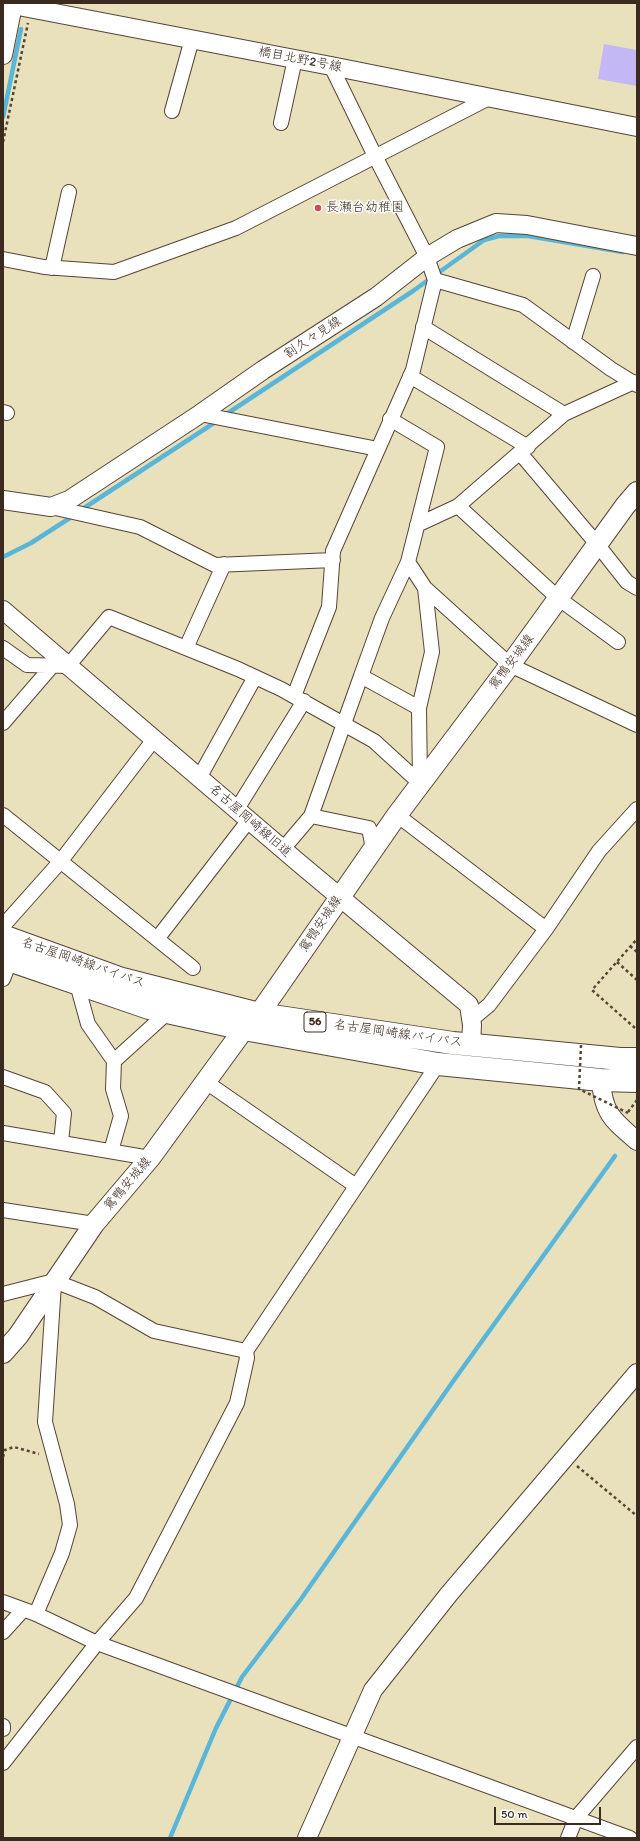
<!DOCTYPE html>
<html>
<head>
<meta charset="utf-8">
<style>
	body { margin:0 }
	#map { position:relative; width:640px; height:1841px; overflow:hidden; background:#e9e0bc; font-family:Itim,sans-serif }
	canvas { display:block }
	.frame { position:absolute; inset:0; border:4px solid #3b2a1e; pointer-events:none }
	.scale { position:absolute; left:494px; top:1807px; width:107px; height:18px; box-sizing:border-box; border:2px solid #3b2a1e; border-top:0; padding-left:5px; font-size:12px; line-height:14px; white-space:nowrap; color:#3b2a1e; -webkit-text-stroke:3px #fff; paint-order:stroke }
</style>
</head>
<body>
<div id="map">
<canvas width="640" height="1841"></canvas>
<div class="frame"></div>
<div class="scale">50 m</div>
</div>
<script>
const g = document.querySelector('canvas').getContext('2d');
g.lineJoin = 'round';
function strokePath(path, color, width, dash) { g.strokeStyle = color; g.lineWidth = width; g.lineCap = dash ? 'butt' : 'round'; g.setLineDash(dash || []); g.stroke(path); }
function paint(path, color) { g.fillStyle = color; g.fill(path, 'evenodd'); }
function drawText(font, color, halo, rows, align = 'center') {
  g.font = font + ' Itim,"Klee One",sans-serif'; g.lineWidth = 3; g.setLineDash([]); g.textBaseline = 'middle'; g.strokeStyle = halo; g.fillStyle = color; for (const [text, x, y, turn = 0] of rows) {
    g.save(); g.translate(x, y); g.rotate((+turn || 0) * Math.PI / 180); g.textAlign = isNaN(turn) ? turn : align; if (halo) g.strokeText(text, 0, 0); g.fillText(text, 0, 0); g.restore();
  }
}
strokePath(new Path2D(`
	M 3,117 L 21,29
	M 225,415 L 413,291 L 484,240 L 499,236 L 528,236 L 623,252
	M 81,510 L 217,421
	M 3,557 L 31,543 L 73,516
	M 170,1838 L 216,1728 L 242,1677 L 301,1599 L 454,1380 L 615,1156`), '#5ab6d8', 4.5);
paint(new Path2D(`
	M 604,44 L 637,50 L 637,86 L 598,79 Z`), '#c3b7f5');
const minor = new Path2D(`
	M 172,111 L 192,39
	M 281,123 L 295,59
	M 3,259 L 44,267 L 114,272 L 236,228 L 489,98
	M 52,268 L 69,192
	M 435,280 L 523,305 L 611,369 L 637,385
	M 423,327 L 564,414
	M 573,342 L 593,276
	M 410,376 L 528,447
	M 3,412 L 7,413
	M 200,414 L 378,449
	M 390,419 L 437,447 L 408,562 L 425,588 L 510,665 L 637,725
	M 520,453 L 597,544 L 627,582 L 637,588
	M 458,506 L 558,598 L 618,642
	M 51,507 L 140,527 L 215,565 L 333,560
	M 417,525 L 458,506 L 564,414 L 634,382
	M 408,562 L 382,618 L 361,676 L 419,708
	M 3,648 L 27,665 L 68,666 L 109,617 L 238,669 L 281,689 L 374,741 L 420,783
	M 186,648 L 224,564
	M 294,696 L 329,607 L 333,551 L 413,370 L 435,280 L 427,257 L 375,156 L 331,66
	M 3,723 L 53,665
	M 199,778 L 255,677
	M 420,783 L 419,708 L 432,652 L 425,588
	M 237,809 L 304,701
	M 3,815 L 193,968
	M 397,815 L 546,929
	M 311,816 L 369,828 L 373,849
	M 283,849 L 311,816 L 361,676
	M 3,926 L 60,862 L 155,738
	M 157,939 L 249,820
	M 3,979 L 10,961
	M 77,984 L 88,1024 L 114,1061 L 113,1089 L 121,1116 L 111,1151
	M 472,1019 L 489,1005 L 546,929 L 599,851 L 637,809
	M 114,1061 L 168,1012
	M 3,1077 L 45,1092 L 64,1113 L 61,1142
	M 206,1082 L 356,1186
	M 3,1133 L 150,1158
	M 3,1210 L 94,1224
	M 3,1294 L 54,1281 L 95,1297 L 154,1331 L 246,1351
	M 3,1602 L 36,1614 L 97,1643 L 630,1838
	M 36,1614 L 62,1553 L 70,1525 L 67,1504 L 45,1422 L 54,1284
	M 3,1632 L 23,1610
	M 3,1726 L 3,1729
	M 3,1763 L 97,1643 L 136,1598 L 237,1403 L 247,1358 L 246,1351 L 438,1064
	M 568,1838 L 576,1818 L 637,1747`);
const tertiary = new Path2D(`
	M 3,55 L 13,5 L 331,66 L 637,127
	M 3,500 L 51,507 L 69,500 L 200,414 L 263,370 L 376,297 L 427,257 L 457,239 L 496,223 L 527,225 L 637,246
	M 3,610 L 299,863 L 469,1005 L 472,1025 L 471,1044
	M 601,1080 C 603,1114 613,1120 637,1141
	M 307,1838 L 373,1690 L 449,1594 L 637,1373`);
const secondary = new Path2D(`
	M 3,1353 L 18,1336 L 94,1224 L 150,1158 L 244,1029 L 259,1014 L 397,815 L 510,665 L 625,506 L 637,492`);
const primary = new Path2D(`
	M 3,936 L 122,979 L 259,1014 L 453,1043 L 620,1059 L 637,1059
	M 3,958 L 149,1008 L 244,1029 L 438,1064 L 601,1080 L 637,1081`);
strokePath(minor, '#554536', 16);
strokePath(tertiary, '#554536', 20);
strokePath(secondary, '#554536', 22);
strokePath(primary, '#554536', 24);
strokePath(new Path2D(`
	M 3,142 L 28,23
	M 630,946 L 637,952
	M 617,962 L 637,980
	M 635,1028 L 592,990 L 637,939
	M 628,1112 L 637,1100
	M 3,1457 L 5,1450 L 14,1447 L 39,1454
	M 577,1466 L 637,1516`), '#554536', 2.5, [3, 3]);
strokePath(minor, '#fff', 14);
strokePath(tertiary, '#fff', 18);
strokePath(secondary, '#fff', 20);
strokePath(primary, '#fff', 22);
strokePath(new Path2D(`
	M 581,1045 L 579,1089 L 628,1113`), '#554536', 2.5, [3, 3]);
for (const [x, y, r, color] of [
	[318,208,4,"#d1495b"]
]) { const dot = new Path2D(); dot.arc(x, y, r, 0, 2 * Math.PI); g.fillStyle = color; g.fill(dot); strokePath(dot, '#fff', 1.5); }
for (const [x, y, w] of [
	[315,1022,22]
]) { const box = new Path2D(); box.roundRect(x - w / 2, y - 10, w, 20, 3); g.fillStyle = '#fff'; g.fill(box); strokePath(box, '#3b2a1e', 1); }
drawText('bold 12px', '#3b2a1e', null, [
	["56",315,1022]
]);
drawText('13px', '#3b2a1e', '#fff', [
	["橋目北野2号線",300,60,11],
	["割久々見線",313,338,-33],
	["鴛鴨安城線",512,662,-53],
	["名古屋岡崎線旧道",250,821,41],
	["鴛鴨安城線",321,924,-56],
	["名古屋岡崎線バイパス",83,963,19],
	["名古屋岡崎線バイパス",398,1034,8],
	["鴛鴨安城線",128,1184,-50]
]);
drawText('13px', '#3b2a1e', '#fff', [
	["長瀬台幼稚園",326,208]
], 'left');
</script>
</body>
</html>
